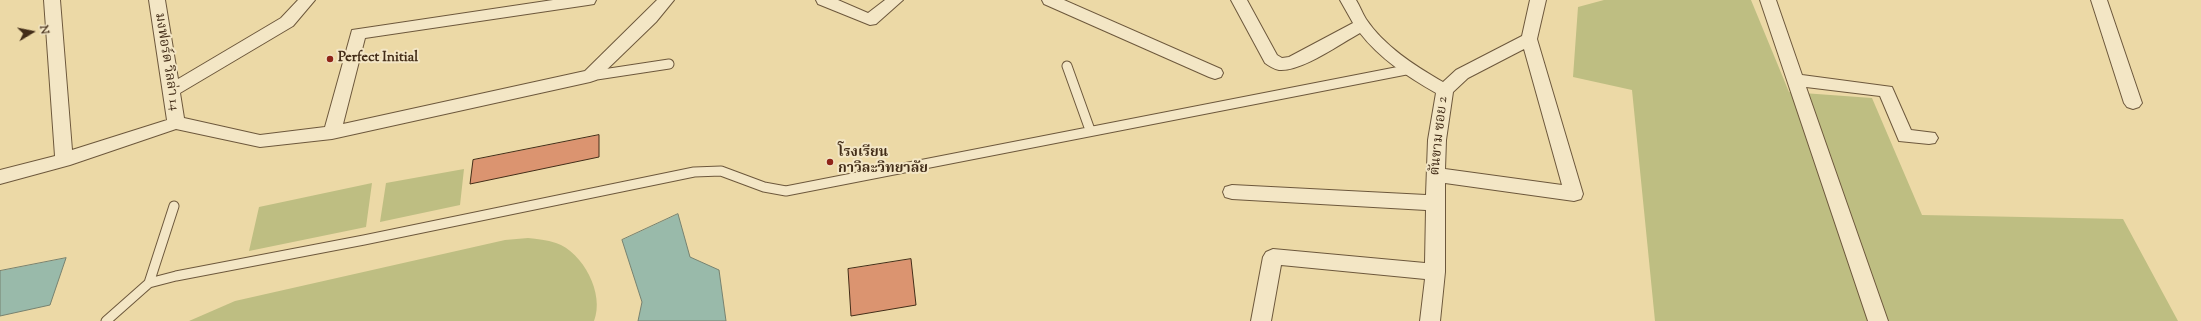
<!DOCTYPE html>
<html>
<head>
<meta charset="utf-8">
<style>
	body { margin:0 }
	#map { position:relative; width:2201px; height:321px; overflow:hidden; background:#ecd9a6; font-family:"Sorts Mill Goudy",serif }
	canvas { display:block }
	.north { position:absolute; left:12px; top:12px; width:40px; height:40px; -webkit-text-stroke:3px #f3e6c5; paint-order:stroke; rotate:80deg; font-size:11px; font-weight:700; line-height:16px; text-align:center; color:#432d18 }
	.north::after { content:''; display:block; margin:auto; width:14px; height:18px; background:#432d18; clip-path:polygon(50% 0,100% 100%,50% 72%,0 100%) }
</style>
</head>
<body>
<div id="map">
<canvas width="2201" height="321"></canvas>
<div class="north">N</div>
</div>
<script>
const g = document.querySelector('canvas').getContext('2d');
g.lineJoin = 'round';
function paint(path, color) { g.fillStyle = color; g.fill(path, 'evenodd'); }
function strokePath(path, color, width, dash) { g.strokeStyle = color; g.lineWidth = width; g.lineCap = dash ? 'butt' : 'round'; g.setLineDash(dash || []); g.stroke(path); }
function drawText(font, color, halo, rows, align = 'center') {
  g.font = font + ' "Sorts Mill Goudy","Noto Serif Thai",serif'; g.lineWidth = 4; g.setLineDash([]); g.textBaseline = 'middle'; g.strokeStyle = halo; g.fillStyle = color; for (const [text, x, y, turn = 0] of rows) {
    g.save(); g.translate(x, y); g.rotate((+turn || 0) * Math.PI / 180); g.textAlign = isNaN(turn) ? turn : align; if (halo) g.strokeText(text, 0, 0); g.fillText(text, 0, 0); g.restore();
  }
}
paint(new Path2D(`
	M 1604,0 L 1751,0 L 1789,92 L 1872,98 L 1922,215 L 2123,219 L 2178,321 L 1655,321 L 1632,90 L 1573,77 L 1578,7 Z
	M 464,169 L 460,205 L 380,222 L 386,183 Z
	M 372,183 L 366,227 L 249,251 L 259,207 Z
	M 528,238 C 537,239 547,240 556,243 C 583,252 605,294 594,321 L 189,321 L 235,301 L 505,240 Z`), '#bebe82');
const water = new Path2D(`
	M 678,214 L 690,257 L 719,270 L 726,321 L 638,321 L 642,302 L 622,240 Z
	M 66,258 L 50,305 L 0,316 L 0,271 Z`);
paint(water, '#99baaa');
strokePath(water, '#778270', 1);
const building = new Path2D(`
	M 599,135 L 599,157 L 470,184 L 473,160 Z
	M 911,259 L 916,305 L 851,316 L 848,269 Z`);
paint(building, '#db9470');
strokePath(building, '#432d18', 1);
const lane = new Path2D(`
	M 1067,66 L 1090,130
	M 590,76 L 669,64
	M 149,283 L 174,206
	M 106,321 L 149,283 L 176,276 L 364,240 L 694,172 L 721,171 L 764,187 L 786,191 L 1411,69`);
const street = new Path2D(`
	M 44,0 L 60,0 L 72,150 L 167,120 L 149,0 L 165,0 L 178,79 L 281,18 L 298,0 L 315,0 L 293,26 L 180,93 L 184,118 L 260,135 L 325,127 L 352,30 L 553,0 L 596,0 L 594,4 L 588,5 L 365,38 L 343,124 L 585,71 L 657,0 L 674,0 L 656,22 L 596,80 L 590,82 L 332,139 L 260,147 L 176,129 L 70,165 L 0,184 L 0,170 L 55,156 Z
	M 816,0 L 838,0 L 868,13 L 885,0 L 903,0 L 876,24 L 870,25 L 818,4 Z
	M 1042,0 L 1064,0 L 1221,69 L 1223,73 L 1221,77 L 1215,79 L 1209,77 L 1044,4 Z
	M 1231,0 L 1247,0 L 1277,55 L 1282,58 L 1289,57 L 1353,23 L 1340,0 L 1356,0 C 1360,6 1362,13 1366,19 C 1384,46 1415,66 1443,82 L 1456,70 L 1522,36 L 1530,0 L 1546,0 L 1537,39 L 1583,194 L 1581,199 L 1574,201 L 1445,183 L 1445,272 L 1440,321 L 1420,321 L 1425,279 L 1281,265 L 1271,321 L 1251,321 L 1263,257 L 1266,252 L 1273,249 L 1425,263 L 1426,210 L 1232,199 L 1225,197 L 1223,192 L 1225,187 L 1232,185 L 1426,195 L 1428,140 L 1436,93 C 1408,77 1380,59 1360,33 C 1340,44 1301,72 1279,70 C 1274,69 1269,66 1265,63 ZM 1524,49 L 1562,185 L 1445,169 L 1446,140 L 1453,92 L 1468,78 Z
	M 1760,0 L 1776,0 L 1802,75 L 1892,87 L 1911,130 L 1935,133 L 1938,138 L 1935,143 L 1929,144 L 1899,141 L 1880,96 L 1806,87 L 1888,321 L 1868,321 Z
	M 2091,0 L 2107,0 L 2142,103 L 2139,107 L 2133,109 L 2127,107 L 2124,103 Z`);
strokePath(lane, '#6d583c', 11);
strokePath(street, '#6d583c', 2);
strokePath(lane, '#f3e6c5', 9);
paint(street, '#f3e6c5');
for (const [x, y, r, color] of [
	[330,59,4,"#8f2418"],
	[830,162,4,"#8f2418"]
]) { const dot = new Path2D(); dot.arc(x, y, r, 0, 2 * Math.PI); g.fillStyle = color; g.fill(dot); strokePath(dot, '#f3e6c5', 1.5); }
drawText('bold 14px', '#432d18', '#f3e6c5', [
	["Perfect Initial",338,59],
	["โรงเรียน",838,154],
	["กาวิละวิทยาลัย",838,170]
], 'left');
drawText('14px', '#432d18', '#f3e6c5', [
	["มงฟอร์ด วิลล่า 14",166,62,81],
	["ตันขาม ซอย 2",1440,136,-84]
]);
</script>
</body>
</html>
